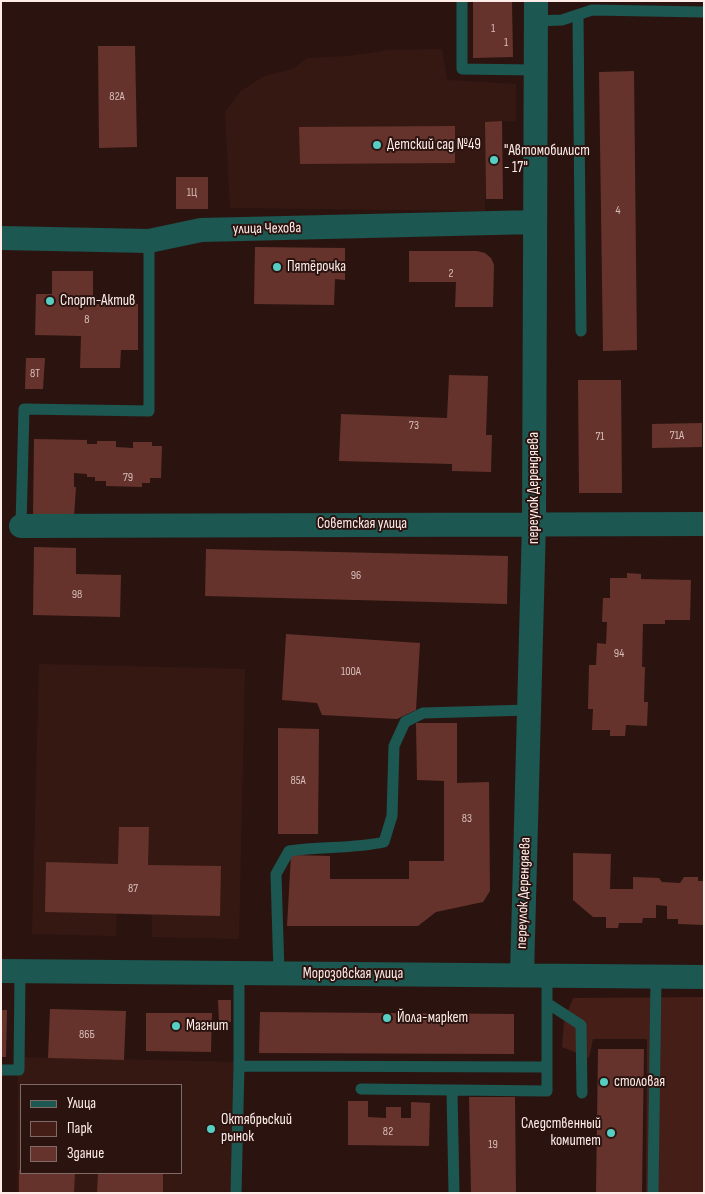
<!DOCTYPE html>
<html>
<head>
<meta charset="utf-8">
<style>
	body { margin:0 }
	#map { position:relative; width:705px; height:1194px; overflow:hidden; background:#2b1410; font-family:"Sofia Sans Condensed",sans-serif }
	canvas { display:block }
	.frame { position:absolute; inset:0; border:2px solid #feece9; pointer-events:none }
	.legend { position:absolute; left:20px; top:1084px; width:162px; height:90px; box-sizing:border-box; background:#2b1410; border:1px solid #7f6a67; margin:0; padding:6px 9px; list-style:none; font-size:15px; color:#feece9 }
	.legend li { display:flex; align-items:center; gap:10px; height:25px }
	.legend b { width:25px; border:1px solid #7f6a67 }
</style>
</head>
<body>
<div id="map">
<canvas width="705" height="1194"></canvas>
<div class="frame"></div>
<ul class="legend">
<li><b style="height:6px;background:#1d5752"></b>Улица</li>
<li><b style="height:14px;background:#451e18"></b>Парк</li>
<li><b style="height:14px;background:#65332b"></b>Здание</li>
</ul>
</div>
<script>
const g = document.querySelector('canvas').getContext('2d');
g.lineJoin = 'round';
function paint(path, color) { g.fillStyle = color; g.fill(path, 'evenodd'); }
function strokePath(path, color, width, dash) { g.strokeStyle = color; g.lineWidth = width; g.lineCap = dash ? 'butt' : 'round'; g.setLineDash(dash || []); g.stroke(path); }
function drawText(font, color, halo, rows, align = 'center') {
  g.font = font + ' "Sofia Sans Condensed",sans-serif'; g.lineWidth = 4; g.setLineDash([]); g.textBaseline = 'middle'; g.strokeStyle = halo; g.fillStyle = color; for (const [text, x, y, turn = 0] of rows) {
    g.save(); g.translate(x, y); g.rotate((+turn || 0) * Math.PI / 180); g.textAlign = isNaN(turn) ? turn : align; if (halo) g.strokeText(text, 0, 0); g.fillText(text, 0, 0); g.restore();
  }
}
paint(new Path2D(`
	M 442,49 L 447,80 L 516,84 L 516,121 L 485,122 L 485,211 L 230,208 L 225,112 L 241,91 L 264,76 L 293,69 L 307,58 L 349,56 L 390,50 Z
	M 39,664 L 245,669 L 239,939 L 152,937 L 152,915 L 117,914 L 116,936 L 32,934 Z
	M 18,1057 L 242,1062 L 240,1193 L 17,1193 ZM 21,1085 L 181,1085 L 181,1173 L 21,1173 Z`), '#361813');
paint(new Path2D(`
	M 704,997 L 704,1193 L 646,1193 L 647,1039 L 593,1039 L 589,1058 L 562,1047 L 564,1021 L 573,998 Z`), '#451e18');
paint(new Path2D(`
	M 473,1 L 512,1 L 513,57 L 473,58 Z
	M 98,46 L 135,46 L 137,147 L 99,148 Z
	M 634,71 L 637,350 L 603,351 L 599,72 Z
	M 502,121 L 503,199 L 486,199 L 485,122 Z
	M 455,126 L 455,163 L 300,164 L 299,127 Z
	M 176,177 L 208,177 L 208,209 L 176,209 Z
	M 255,247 L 345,248 L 345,280 L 335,279 L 334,305 L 254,304 Z
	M 409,251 L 477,251 L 485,253 L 491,258 L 494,265 L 493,307 L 455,307 L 456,282 L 409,282 Z
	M 52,271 L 93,271 L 93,304 L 138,304 L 138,350 L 121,350 L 120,368 L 80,368 L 81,336 L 35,335 L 36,294 L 52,294 Z
	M 26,358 L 45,358 L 43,389 L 25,389 Z
	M 449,375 L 488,376 L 486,435 L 492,435 L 491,472 L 452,471 L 452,464 L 339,461 L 341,414 L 447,418 Z
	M 578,380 L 621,380 L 622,493 L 579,493 Z
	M 702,423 L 702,447 L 652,448 L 652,424 Z
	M 34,439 L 87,440 L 87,444 L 97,444 L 97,441 L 116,441 L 116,447 L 133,448 L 133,442 L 152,442 L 152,446 L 162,446 L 161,478 L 150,478 L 150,483 L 142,483 L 142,487 L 106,486 L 106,481 L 95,481 L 95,477 L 87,477 L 87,474 L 74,473 L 74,487 L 76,487 L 74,517 L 33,517 Z
	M 34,547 L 76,548 L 76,574 L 121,575 L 120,617 L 33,615 Z
	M 206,549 L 508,556 L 507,604 L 205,596 Z
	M 627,573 L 641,574 L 641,579 L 691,580 L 690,620 L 665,620 L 665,624 L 643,624 L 642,667 L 645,667 L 644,702 L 648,702 L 647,726 L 626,725 L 625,736 L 610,736 L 610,730 L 592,730 L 593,709 L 588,709 L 589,665 L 596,665 L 597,643 L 606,644 L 607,622 L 602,622 L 603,598 L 610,598 L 610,578 L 627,578 Z
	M 286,634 L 420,643 L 416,710 L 397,719 L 322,715 L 317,703 L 282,700 Z
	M 416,723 L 457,723 L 457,783 L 489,782 L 490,891 L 483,902 L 436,912 L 418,926 L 287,926 L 291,855 L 330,856 L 330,879 L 409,879 L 409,861 L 444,861 L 444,781 L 417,780 Z
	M 278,728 L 319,729 L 318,834 L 278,834 Z
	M 119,827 L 149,827 L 148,865 L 221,866 L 220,916 L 45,912 L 46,862 L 118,864 Z
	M 573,853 L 611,854 L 610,889 L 633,889 L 633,877 L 659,878 L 662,882 L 680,883 L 684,877 L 698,877 L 698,881 L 704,881 L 704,925 L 678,924 L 678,919 L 667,919 L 667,906 L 656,905 L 656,918 L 643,918 L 642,923 L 619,923 L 618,928 L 606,928 L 606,917 L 593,917 L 573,900 Z
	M 218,1000 L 231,1000 L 231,1022 L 219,1022 Z
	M 50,1009 L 126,1011 L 124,1060 L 48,1058 Z
	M 1,1010 L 7,1010 L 6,1057 L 1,1057 Z
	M 260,1012 L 514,1014 L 514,1054 L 259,1053 Z
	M 146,1013 L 212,1013 L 211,1052 L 146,1051 Z
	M 598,1049 L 644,1049 L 642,1193 L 596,1193 Z
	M 469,1097 L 515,1097 L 516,1193 L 471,1193 Z
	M 348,1101 L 368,1101 L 368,1117 L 386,1118 L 386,1107 L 401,1107 L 401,1118 L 411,1118 L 411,1102 L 430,1103 L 429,1146 L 348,1145 Z
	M 19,1169 L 21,1173 L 75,1173 L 74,1193 L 19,1193 Z
	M 98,1173 L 163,1174 L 163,1193 L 97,1193 Z`), '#65332b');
strokePath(new Path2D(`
	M 462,1 L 462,69 L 535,70
	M 578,15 L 581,331
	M 536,21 L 562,20 L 592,10 L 704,12
	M 21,526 L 24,409 L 149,411 L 149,241
	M 239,973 L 239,1066 L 547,1067
	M 279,973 L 276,874 L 289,851 C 321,846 353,849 384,842 L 392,816 L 394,746 L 405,722 L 423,713 L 529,710
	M 547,1003 L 581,1025 L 582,1093
	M 1,1070 L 19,1070 L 20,971
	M 361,1089 L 547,1091 L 547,975
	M 452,1090 L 454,1193
	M 236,1193 L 239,1066
	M 653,1193 L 656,976`), '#1d5752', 11);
strokePath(new Path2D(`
	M 1,238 L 149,241 L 201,230 L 534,222
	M 21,526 L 704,524
	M 1,971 L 704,977
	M 522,975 L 534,523 L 536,1`), '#1d5752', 24);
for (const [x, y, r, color] of [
	[377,145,5,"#56cec3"],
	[494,160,5,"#56cec3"],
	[277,267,5,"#56cec3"],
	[50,301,5,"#56cec3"],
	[387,1018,5,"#56cec3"],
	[176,1026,5,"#56cec3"],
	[604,1082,5,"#56cec3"],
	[211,1129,5,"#56cec3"],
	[611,1133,5,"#56cec3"]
]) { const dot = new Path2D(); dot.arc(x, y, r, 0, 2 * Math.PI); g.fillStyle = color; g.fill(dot); strokePath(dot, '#2b1410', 2); }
drawText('12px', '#d8beba', null, [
	["1",493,29],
	["1",506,43],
	["82А",117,97],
	["1Ц",192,193],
	["4",618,211],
	["2",451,274],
	["8",87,320],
	["8Т",35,374],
	["73",414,426],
	["71А",677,436],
	["71",600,437],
	["79",128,478],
	["96",356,576],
	["98",77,595],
	["94",619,654],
	["100А",351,672],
	["85А",298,781],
	["83",467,819],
	["87",133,889],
	["86Б",87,1035],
	["82",388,1132],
	["19",493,1145]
]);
drawText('15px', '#feece9', '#2b1410', [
	["Детский сад №49",387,145],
	["\"Автомобилист",504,151],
	["- 17\"",504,168],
	["Пятёрочка",287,267],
	["Спорт-Актив",60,301],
	["Йола-маркет",397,1018],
	["Магнит",186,1026],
	["столовая",614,1082],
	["Октябрьский",221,1120],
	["рынок",221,1137],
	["Следственный",601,1124,"right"],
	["комитет",601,1141,"right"]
], 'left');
drawText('15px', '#feece9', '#2b1410', [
	["улица Чехова",267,229,-1],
	["переулок Дерендяева",534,488,-90],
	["Советская улица",362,524],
	["переулок Дерендяева",524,893,-88],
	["Морозовская улица",353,974]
]);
</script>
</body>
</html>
